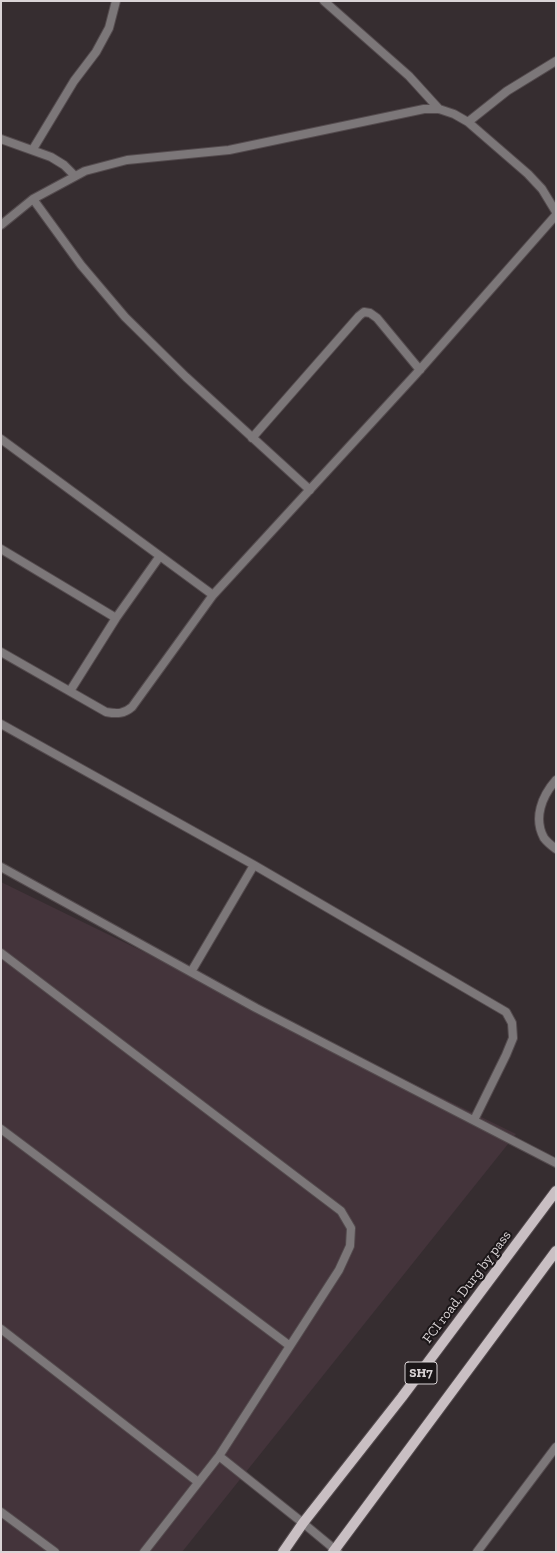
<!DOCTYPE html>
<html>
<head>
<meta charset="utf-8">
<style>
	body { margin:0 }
	#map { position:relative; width:557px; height:1553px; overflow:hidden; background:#362d30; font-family:"Zilla Slab",serif }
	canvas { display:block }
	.frame { position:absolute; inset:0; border:2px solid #dad4d6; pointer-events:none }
</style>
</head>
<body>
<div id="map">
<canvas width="557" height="1553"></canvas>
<div class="frame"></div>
</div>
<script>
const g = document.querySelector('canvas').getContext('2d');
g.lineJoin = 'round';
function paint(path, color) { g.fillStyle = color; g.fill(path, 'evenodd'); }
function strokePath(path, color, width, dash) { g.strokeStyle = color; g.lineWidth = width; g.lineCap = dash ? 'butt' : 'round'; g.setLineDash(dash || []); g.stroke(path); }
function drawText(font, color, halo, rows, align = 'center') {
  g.font = font + ' "Zilla Slab",serif'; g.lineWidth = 4; g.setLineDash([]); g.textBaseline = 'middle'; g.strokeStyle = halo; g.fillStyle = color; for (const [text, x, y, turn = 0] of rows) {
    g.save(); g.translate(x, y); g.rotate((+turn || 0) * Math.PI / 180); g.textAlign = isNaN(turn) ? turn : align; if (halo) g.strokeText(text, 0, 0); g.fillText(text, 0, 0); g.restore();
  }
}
paint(new Path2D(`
	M 1,882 L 516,1134 L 182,1552 L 1,1552 Z`), '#44343b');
const lane = new Path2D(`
	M 1,724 L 254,865 L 506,1012 L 512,1023 L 513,1038 L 506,1055 L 474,1120
	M 556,780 C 542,796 533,818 544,838 C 547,842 552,846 556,849
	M 1,867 L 256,1008 L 556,1163
	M 1,953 L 341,1211 L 351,1228 L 350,1246 L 339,1270 L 219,1456 L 144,1552
	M 191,972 L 254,865
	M 1,1129 L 290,1346
	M 1,1329 L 198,1482
	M 219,1456 L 303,1523
	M 1,1512 L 55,1552`);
const street = new Path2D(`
	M 324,1 L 409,76 L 439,109
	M 468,122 L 507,91 L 556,61
	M 1,139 L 51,157 L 64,165 L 75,176
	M 33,149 L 74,81 L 96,52 L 109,28 L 116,1
	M 33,199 L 81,265 L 125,317 L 186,377 L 310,490
	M 1,225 L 33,199 L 85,171 L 127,160 L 229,150 L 424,109 L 439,109 L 454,114 L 468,122 L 528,174 L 542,189 L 556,212
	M 252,438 L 359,316 L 364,312 L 370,313 L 377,318 L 420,370
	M 1,439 L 213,595
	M 1,549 L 116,618
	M 1,652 L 106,712 C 117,714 124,714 132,707 L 213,595 L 416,374 L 556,215
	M 70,691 L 116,618 L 160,556
	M 303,1523 L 338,1552
	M 477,1552 L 556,1447`);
const primary = new Path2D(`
	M 283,1552 L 303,1523 L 402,1397 L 556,1191
	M 333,1552 L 556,1251`);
strokePath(lane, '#544b4e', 10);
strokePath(street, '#544b4e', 10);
strokePath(primary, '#544b4e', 12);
strokePath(lane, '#7c7779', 8);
strokePath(street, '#7c7779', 8);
strokePath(primary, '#c9bfc3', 10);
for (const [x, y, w] of [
	[421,1373,32]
]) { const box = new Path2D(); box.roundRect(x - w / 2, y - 11, w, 22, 3); g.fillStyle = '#1b1618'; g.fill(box); strokePath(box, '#dad4d6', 1); }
drawText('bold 13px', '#dad4d6', null, [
	["SH7",421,1373]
]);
drawText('14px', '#dad4d6', '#1b1618', [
	["FCI road, Durg by pass",467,1287,-53]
]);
</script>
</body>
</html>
